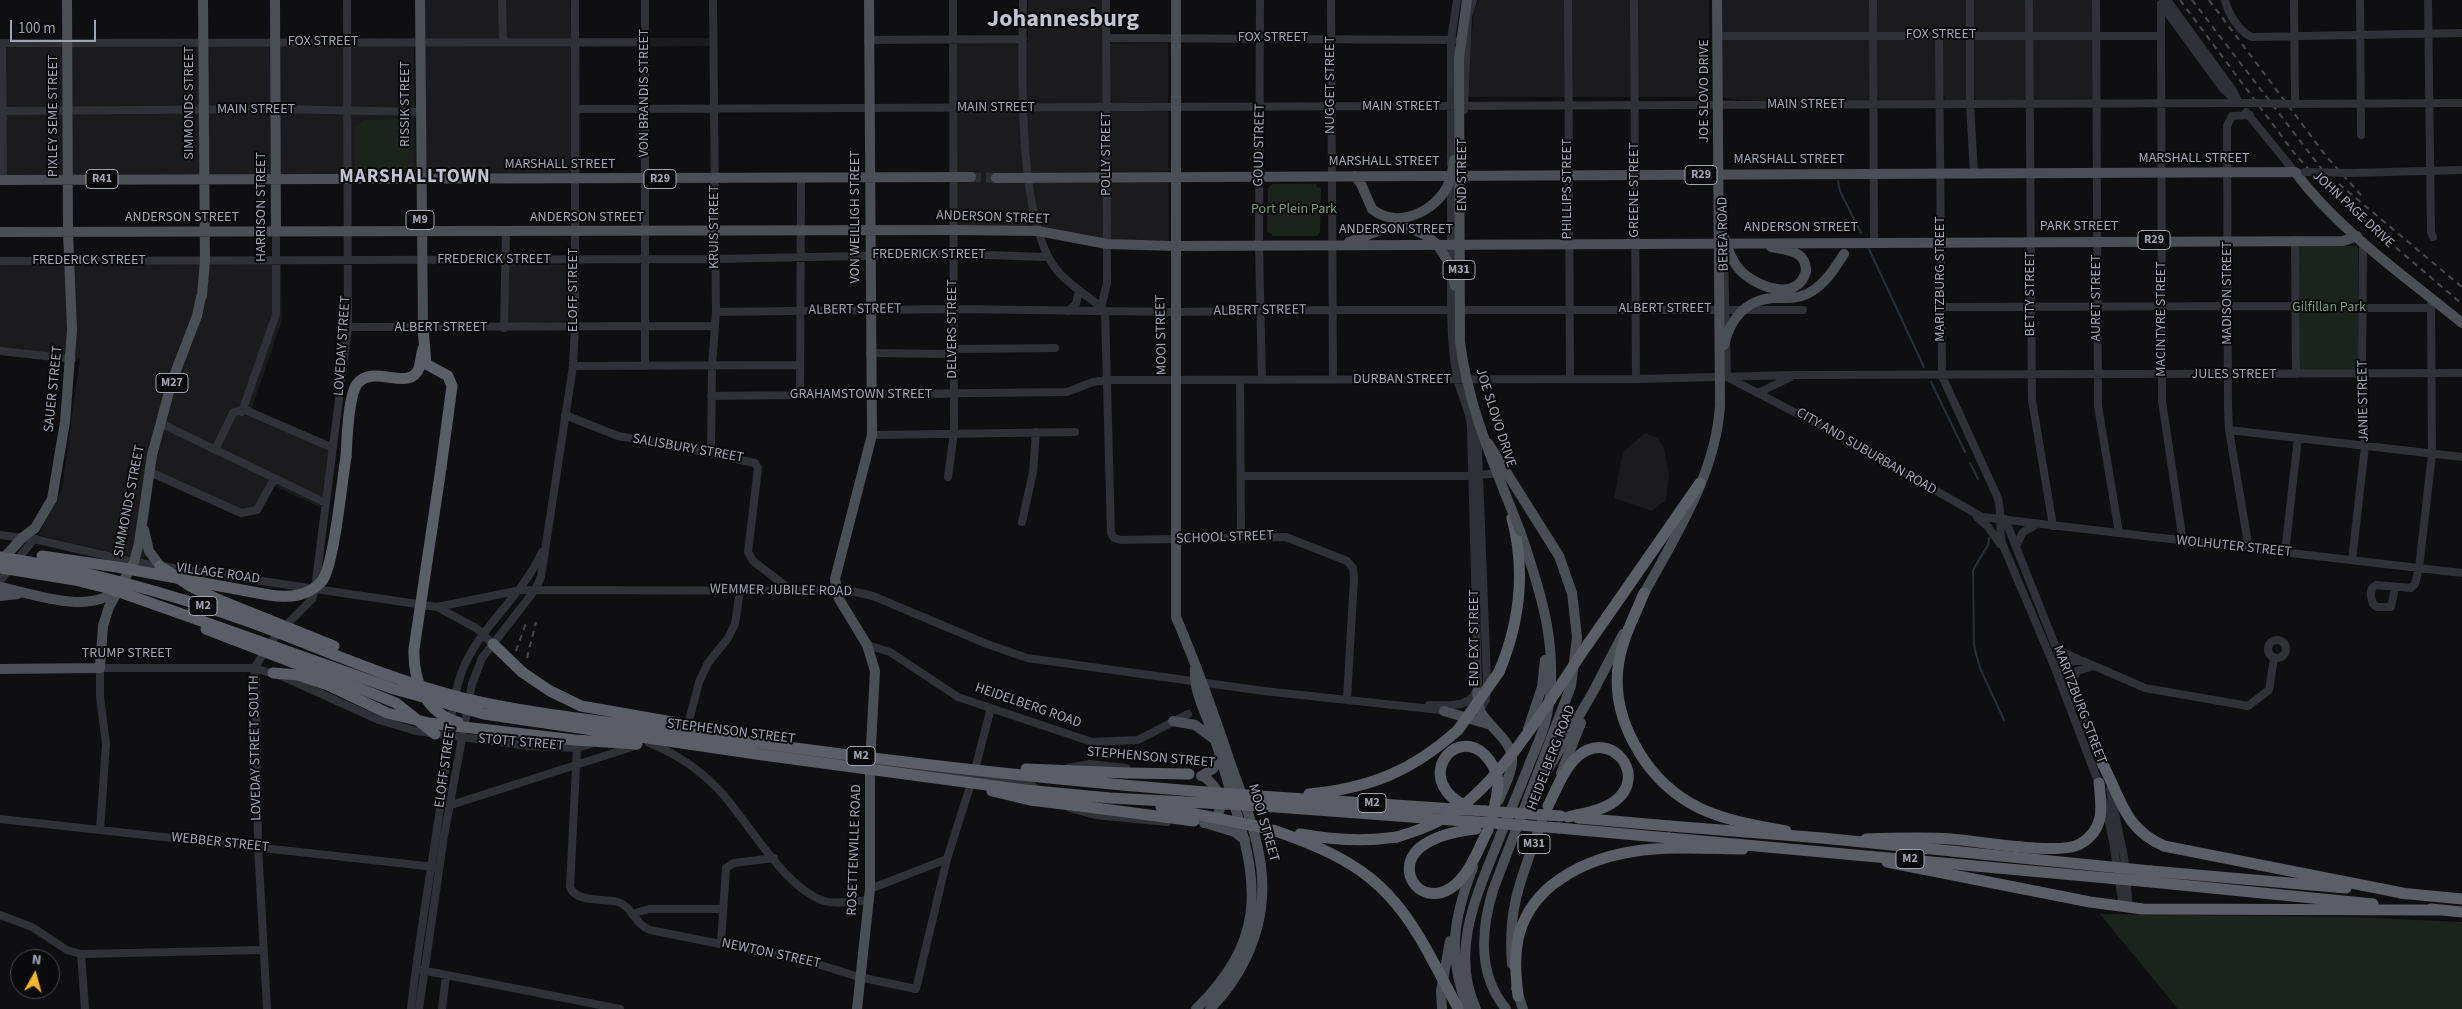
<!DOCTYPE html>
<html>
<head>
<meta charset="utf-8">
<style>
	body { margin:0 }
	#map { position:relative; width:2462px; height:1009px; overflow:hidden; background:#0f0f11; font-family:"Source Sans 3",sans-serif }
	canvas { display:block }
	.north { position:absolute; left:10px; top:949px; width:50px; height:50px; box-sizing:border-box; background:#0a0a0c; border:1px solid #46484e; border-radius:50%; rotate:7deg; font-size:14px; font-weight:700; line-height:20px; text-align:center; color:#a0a5b2 }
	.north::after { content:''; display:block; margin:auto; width:18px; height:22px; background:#f3b925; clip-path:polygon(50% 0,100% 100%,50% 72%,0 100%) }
	.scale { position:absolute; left:10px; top:20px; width:86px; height:22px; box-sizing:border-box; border:2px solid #a0a5b2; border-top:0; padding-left:6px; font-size:15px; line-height:18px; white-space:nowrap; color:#a0a5b2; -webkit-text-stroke:4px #0a0a0c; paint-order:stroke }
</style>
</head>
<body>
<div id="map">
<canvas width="2462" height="1009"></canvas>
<div class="north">N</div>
<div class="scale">100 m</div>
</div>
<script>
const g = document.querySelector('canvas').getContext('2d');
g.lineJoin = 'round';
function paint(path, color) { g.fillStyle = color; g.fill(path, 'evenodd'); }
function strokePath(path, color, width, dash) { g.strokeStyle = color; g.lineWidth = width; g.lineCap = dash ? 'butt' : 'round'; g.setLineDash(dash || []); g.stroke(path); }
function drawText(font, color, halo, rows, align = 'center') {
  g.font = font + ' "Source Sans 3",sans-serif'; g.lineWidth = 4; g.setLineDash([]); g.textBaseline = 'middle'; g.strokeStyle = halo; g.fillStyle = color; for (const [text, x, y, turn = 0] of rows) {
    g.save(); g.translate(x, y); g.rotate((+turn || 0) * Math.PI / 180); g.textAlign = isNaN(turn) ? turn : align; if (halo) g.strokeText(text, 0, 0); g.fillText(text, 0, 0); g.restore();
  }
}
paint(new Path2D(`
	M 416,0 L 570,0 L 571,38 L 716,38 L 717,46 L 580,47 L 581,175 L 418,176 Z
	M 1028,0 L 1102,0 L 1103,44 L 1168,43 L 1169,240 L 1103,241 L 957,228 L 956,43 L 1028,42 Z
	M 1478,0 L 1709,0 L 1710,97 L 1469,97 L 1470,49 L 1474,11 Z
	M 1712,0 L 2099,0 L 2099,100 L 1976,101 L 1975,96 L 1968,97 L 1967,101 L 1945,101 L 1944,94 L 1937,94 L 1937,101 L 1880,102 L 1878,97 L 1871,97 L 1870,103 L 1740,100 L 1713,96 Z
	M 414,45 L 416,176 L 0,176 L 0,46 Z
	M 0,264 L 281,264 L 282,320 L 249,416 L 329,450 L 321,508 L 273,485 L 260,513 L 241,515 L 154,475 L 144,560 L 38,535 L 62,489 L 80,358 L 0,348 Z
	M 509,264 L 571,265 L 572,321 L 507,324 Z
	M 1645,433 L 1658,438 L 1664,449 L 1669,474 L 1666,500 L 1652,511 L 1614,498 L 1623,452 Z`), '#1b1b1e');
paint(new Path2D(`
	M 404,119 L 412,126 L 413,173 L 355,172 L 355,127 L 364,120 Z
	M 1273,184 L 1316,184 L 1317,187 L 1321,188 L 1320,232 L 1317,236 L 1272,236 L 1272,234 L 1267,232 L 1268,188 Z
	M 2299,246 L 2358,246 L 2359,369 L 2300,370 Z
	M 2100,914 L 2352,917 L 2462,922 L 2462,1009 L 2178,1009 Z`), '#1c231d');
strokePath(new Path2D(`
	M 1838,181 L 1840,191 L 1861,233
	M 1868,247 L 1924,367
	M 1931,382 L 1965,452
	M 1970,463 L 1978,479
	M 1989,538 L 1988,545 L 1973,570 L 1974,646 L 1980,668 L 2004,720`), '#282f36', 2);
strokePath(new Path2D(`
	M 971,177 L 996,178`), '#2c2d31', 10, [10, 5]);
strokePath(new Path2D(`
	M 502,0 L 503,42
	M 645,0 L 645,366
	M 1023,0 C 1022,64 1017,219 1056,269 C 1070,287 1090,296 1105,311 L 1111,533 L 1114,538 L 1121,540 L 1286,537 L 1347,561 L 1353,568 L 1354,578 L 1347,699
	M 1260,0 L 1259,245 L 1262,380
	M 1331,0 L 1333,379
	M 1568,0 L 1570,379
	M 1634,0 L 1636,379
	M 1873,0 L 1874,241
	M 1970,0 L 1970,104 L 1974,174
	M 2029,0 L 2032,400 L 2053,526
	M 2096,0 L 2098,406 L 2119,533
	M 2225,0 C 2228,13 2239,32 2252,37 L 2462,33
	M 2294,0 L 2295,103
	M 2360,0 L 2361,135
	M 2428,0 L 2431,232 L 2433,237
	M 2161,4 L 2162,401 L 2183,542
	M 2161,4 L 2223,89 L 2239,103 L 2232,89 L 2167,0
	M 1939,35 L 1942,376 L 1997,496 C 2003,511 1998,527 2002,543 L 2055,668 L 2100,787
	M 1722,36 L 2161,36
	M 1107,38 L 1454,40
	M 868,40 L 1023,39
	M 0,43 L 645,42
	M 2,43 L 3,180
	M 2290,104 L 2462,103
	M 575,109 L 2255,103
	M 1464,110 L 1468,16 L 1473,0
	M 2,111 L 276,109 L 420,112
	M 2246,112 L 2295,172 L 2298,172
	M 1451,165 L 1451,40 L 1457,0
	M 2350,173 L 2462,170
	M 1451,181 L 1451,267
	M 1723,212 L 1727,377
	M 2295,240 L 2296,374
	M 0,261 L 715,259 L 953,254 L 1048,257
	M 1941,307 L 2295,306
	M 1101,308 L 1107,283 L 1106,0
	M 2363,308 L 2431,308
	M 1068,311 L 1076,304 L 1079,291
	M 716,312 L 954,309 L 1175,312 L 1332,310 L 1803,310
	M 348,327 L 715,326
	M 504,328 L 506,231
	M 954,349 L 1055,348
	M 0,351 L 72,359
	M 870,353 L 953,354
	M 573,366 L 799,365
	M 1729,378 L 1842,437 L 1982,517 L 2462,573
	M 1240,380 L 1241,539
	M 1760,392 L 1791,377
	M 800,395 L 801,179
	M 711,396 L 1067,392 L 1093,382 L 1108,380 L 1636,379 L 1795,375 L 2462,373
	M 243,409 L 333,448
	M 242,412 L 276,314 L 276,232
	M 565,415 L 618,436 L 671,445 L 755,463 L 758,468 L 748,552 L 753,561 L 791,590
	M 160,423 L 326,503
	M 1477,425 L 1487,680 L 1486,700 L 1478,713
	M 2229,430 L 2462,457
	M 872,435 L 1075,432
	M 215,450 L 233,413 L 243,409
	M 711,454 L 712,366 L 716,312 L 713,0
	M 150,472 L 241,513 L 257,510 L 274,479
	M 1241,476 L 1465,476 L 1501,473
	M 948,477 L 954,432 L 953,0
	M 1977,517 L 1988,527 L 2000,544
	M 2005,519 L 2102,764
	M 1022,522 L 1033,472 L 1036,432
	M 0,535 L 34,539 L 134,562 L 437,607 L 521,590 L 851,591 L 873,596 L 987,644 L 1027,658 L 1264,691 L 1450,711
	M 2016,546 L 2023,532 L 2034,526
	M 2249,549 L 2229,430 L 2228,407 L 2227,126 L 2232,116 L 2250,115
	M 2285,552 L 2298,438
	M 2352,560 L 2365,446 L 2362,374 L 2363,241
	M 0,581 L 34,539
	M 2394,593 L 2391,607 L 2377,607 L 2373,604 C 2371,597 2368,589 2376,585 L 2411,588 L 2415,584 L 2419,568 L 2432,454 L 2431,297
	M 437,607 L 476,628 L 493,644
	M2268 649a9 9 0 1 1 18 0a9 9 0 1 1-18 0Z
	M 867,645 L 890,652 L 958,697 L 1092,742 L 1138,740 L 1188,714
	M 2057,649 L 2080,660
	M 2059,667 L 2074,661 L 2083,661 L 2145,688 L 2248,706 L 2269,690 L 2274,658
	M 254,668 L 275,637 L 312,599 L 315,589 L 348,327 L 347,0
	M 254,668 L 256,679 L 258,846 L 267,1009
	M 2071,684 L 2077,671 L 2094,666
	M 1429,705 C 1448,705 1473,710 1478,685 L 1471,427 C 1470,410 1461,395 1457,378 C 1451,347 1451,313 1451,281
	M 687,728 L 699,682 L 708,663 L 728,638 L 735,624 L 740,591
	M 649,743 C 675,753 700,770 719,790 C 748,821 783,887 824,901 C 838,905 855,901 870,900
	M 577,748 L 570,887 C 576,903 604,898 618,902 C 633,907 635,925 650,930 L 811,962 L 859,977 L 916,989 L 947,859 L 973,777 L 991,708
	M 876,764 L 1032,785 L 1036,789
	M 1068,768 L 1090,764 L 1126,768
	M 2110,789 L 2124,857 L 2129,908
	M 2104,801 L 2113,841 L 2123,907
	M 448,806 L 635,746
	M 1070,808 L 1095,815 L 1167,822
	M 0,819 L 435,867
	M 100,830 L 106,744 L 100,697 L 100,668 L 254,668 L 284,677 L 379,720 L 416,731 L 530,746 L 577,748 L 591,744
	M 870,889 L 947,859
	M 632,914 L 649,909 L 723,909
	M 0,915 L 32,927 L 67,950 L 81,954 L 263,950
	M 721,943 L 726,868 L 734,863 L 774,858
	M 81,954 L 85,1009
	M 421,970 L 620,1009
	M 411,1009 C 419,935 433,861 443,787 C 448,752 450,696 465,664 C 484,623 522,596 542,552
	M 419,1009 L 444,836 L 472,684 L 482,658 L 535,590 L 541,577 L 573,366 L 575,325 L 575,0
	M 442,1009 L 446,975`), '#303136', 8);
strokePath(new Path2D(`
	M 275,0 L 276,232
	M 420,0 L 423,328
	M 1176,0 L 1176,617 C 1196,664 1213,711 1229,759 C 1254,830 1281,887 1245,960 C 1236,978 1224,995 1210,1009
	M 1355,176 L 1361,184 L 1372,209
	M 996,178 L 2295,172 C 2339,231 2405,276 2462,323
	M 0,180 L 971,177
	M 0,232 L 953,230 L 1038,231 L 1107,244 L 1175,246 L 2343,241 L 2357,236
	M 1349,242 L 1383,229
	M 1771,247 C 1788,250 1806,251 1806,271
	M 202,296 L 205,261 L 203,0
	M 1488,443 L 1559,556 L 1572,593 L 1577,637 L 1571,686 L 1493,890 C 1481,930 1477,974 1506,1009
	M 144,530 L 149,551 L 160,566
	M 0,562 L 23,537 L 35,528 L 52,499 L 65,422 L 72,330 L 68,232 L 67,0
	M 0,587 C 34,594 88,615 117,590
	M 0,596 L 18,594
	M 1641,599 C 1674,538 1716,475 1720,405
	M 1195,668 C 1193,692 1207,715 1214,737 C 1222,760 1228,784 1235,807 C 1261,891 1263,943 1196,1009
	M 0,669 L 100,668 L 103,626 L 109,607 L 134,562 L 139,543 L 152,455 L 172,381 L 197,316 L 201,297
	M 1477,692 C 1478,699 1478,709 1482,714 C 1492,730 1514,742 1512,763 C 1511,776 1503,788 1499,800
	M 1444,711 L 1491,725
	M 1173,721 L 1195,725 L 1214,739
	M 1528,729 L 1542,687 L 1545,660
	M 1561,773 L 1581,723
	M 1201,776 L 1213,769 L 1219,756
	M 1203,776 C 1218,787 1225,799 1217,817 L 1204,823
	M 1540,783 L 1593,692 L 1623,634
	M 1205,823 L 1235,832 L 1245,840
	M 1512,964 C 1507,906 1523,874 1542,821
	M 1516,988 L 1523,1009
	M 857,1009 L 870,889 L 870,764 L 875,671 L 867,645 L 839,599 L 835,579 L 872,435 L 869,0
	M 1442,1009 L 1441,991 L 1450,941
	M 1468,1009 C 1447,956 1453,919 1473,867
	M 1476,1009 C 1451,954 1474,901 1495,849 C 1506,821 1518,793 1529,765 C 1535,749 1544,732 1547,715 C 1560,650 1541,592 1520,531`), '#4c4e55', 10);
strokePath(new Path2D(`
	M 423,328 L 426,364 L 448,376 L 452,386 L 441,468
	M 346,457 C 347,440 348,397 357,384 C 373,363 410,393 419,368 C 421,362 421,355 423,349
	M 160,566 L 190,586 L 217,599
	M 1644,593 C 1635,615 1623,637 1619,661 C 1609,716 1644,776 1690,803 C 1719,820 1754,825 1786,831
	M 493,644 L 522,672
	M 1588,644 L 1700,483
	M 1499,672 C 1520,622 1526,571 1512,518
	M 273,673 L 298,675 L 328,685
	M 349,684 L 396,703 L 435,734
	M 2101,761 C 2121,797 2123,828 2164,846 L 2407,894
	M 1127,773 L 1189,774
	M 1309,794 C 1371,788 1412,771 1458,730
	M 1260,796 L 1485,811
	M 1263,806 L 1478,822
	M 1548,806 C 1556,790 1564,769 1577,757 C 1611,727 1649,776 1615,801 C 1602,811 1583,813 1568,817
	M 1468,807 C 1412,782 1453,726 1484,754 C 1492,762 1497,771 1498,782 C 1498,793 1495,805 1492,816
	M 1096,808 L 1194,821
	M 1578,818 L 1670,826
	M 1559,828 L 1669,838
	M 1476,829 C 1459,831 1440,834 1425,844 C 1391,865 1418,909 1451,888 C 1470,875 1478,849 1488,830
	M 1273,830 C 1359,860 1393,884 1435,965
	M 1300,834 C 1333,840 1363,842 1397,837
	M 1866,839 C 1894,838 1922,837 1951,839 C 1979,841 2058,856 2080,844 C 2105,830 2102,807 2099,783
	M 1887,862 L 2090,902 L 2143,909 L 2438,910
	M 2151,871 L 2346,888
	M 2151,882 L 2373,904
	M 2400,893 L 2462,899
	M 2431,909 L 2462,912
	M 1518,996 C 1516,977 1514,958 1518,939 C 1523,917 1535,899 1552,885 C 1608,841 1676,848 1743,849`), '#5c5e67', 11);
strokePath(new Path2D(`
	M 2180,0 L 2295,154 L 2325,187 L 2462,304
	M 2192,0 L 2341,194
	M 2209,0 L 2326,156 L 2361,195
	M 2339,184 L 2462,287
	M 516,651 L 527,620
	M 527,658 L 536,622`), '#47494f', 2, [6, 5]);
strokePath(new Path2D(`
	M 2255,103 L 2290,104
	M 2305,172 L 2350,173`), '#303136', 8);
strokePath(new Path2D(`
	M 1467,0 L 1459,58 L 1460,342 C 1468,408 1496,469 1520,531
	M 1717,0 L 1720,405
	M 1372,209 C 1398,230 1437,211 1449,183 C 1452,176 1453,168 1454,160
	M 1383,229 C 1425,221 1448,248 1455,286
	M 1722,230 C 1726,243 1730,258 1739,269 C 1754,286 1798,304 1806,271
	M 1724,345 C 1730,320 1745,300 1773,298 C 1785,298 1796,299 1807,294 C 1824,286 1834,269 1844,254`), '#4c4e55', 10);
strokePath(new Path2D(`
	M 441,468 L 414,649 C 413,680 425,713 458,722
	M 42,556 L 117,567 L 269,595 C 289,598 308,597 322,581 C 334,566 342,480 346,457
	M 0,557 C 89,571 165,592 250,622 C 321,648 390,680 463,698 C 539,716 617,722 694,734 C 881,761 1071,783 1260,796
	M 0,568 L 75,580 L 111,589 L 394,689 L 484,714 L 763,755 L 1025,790 L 1110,798 L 1263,806
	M 217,599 L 334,646
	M 206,629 L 349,684
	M 522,672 L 550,691 L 581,706 L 712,729
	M 328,685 L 387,713 L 429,723 L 575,740 L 637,744
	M 1458,730 L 1499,672
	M 1026,769 L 1127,773
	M 992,791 L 1030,800 L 1096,808
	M 1161,807 L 1265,828
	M 1485,811 L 1561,816
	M 1478,822 L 1559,828
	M 1670,826 L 1822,838 L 2151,871
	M 1397,837 C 1417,831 1436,824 1453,813 C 1506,776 1551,698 1588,644
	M 1669,838 L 2151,882
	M 1435,965 L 1458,1008`), '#5c5e67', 11);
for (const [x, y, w] of [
	[1701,175,32],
	[102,179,32],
	[660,179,32],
	[420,220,28],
	[2154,240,32],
	[1459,270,32],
	[172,383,32],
	[203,606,28],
	[861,756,28],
	[1372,803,28],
	[1534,844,32],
	[1910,859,28]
]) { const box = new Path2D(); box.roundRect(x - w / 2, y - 9.5, w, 19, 4); g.fillStyle = '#0a0a0c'; g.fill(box); strokePath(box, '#a0a5b2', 1); }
drawText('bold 12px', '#a0a5b2', null, [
	["R29",1701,175],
	["R41",102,179],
	["R29",660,179],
	["M9",420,220],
	["R29",2154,240],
	["M31",1459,270],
	["M27",172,383],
	["M2",203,606],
	["M2",861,756],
	["M2",1372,803],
	["M31",1534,844],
	["M2",1910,859]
]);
drawText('14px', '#a0a5b2', '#0a0a0c', [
	["FOX STREET",1941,35],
	["FOX STREET",1273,38],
	["FOX STREET",323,42],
	["NUGGET STREET",1331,85,-90],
	["JOE SLOVO DRIVE",1705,91,-90],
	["VON BRANDIS STREET",645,93,-90],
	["SIMMONDS STREET",190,103,-90],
	["RISSIK STREET",406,104,-90],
	["MAIN STREET",1806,105],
	["MAIN STREET",1401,107],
	["MAIN STREET",996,108],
	["MAIN STREET",256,110],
	["PIXLEY SEME STREET",54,116,-90],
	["GOUD STREET",1260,145,-89],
	["POLLY STREET",1107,154,-90],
	["MARSHALL STREET",2194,159],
	["MARSHALL STREET",1789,160],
	["MARSHALL STREET",1384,162],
	["MARSHALL STREET",560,165],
	["END STREET",1463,175,-90],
	["PHILLIPS STREET",1568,189,-90],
	["GREENE STREET",1635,190,-90],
	["HARRISON STREET",262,207,-90],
	["JOHN PAGE DRIVE",2353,210,43],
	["VON WEILLIGH STREET",856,217,-90],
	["ANDERSON STREET",182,218],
	["ANDERSON STREET",587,218],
	["ANDERSON STREET",993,218,2],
	["KRUIS STREET",715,227,-90],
	["PARK STREET",2079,227],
	["ANDERSON STREET",1801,228],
	["ANDERSON STREET",1396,230],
	["BEREA ROAD",1724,234,-91],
	["FREDERICK STREET",929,255],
	["FREDERICK STREET",494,260],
	["FREDERICK STREET",89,261],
	["MARITZBURG STREET",1941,279,-90],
	["ELOFF STREET",574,290,-90],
	["MADISON STREET",2228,293,-90],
	["BETTY STREET",2031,294,-90],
	["AURET STREET",2097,298,-90],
	["ALBERT STREET",1665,309],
	["ALBERT STREET",855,310,-1],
	["ALBERT STREET",1260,311,-1],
	["MACINTYRE STREET",2162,319,-90],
	["ALBERT STREET",441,328],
	["DELVERS STREET",953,329,-90],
	["MOOI STREET",1162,335,-91],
	["LOVEDAY STREET",343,346,-86],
	["JULES STREET",2234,375],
	["DURBAN STREET",1402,380],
	["SAUER STREET",54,389,-84],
	["GRAHAMSTOWN STREET",861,395],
	["JANIE STREET",2364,401,-91],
	["JOE SLOVO DRIVE",1495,418,72],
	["SALISBURY STREET",688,449,10],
	["CITY AND SUBURBAN ROAD",1866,452,30],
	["SIMMONDS STREET",130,501,-79],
	["SCHOOL STREET",1225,538,-2],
	["WOLHUTER STREET",2234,547,6],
	["VILLAGE ROAD",218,574,8],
	["WEMMER JUBILEE ROAD",781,591,1],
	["END EXT STREET",1475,638,-90],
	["TRUMP STREET",127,654],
	["MARITZBURG STREET",2079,705,69],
	["HEIDELBERG ROAD",1028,706,19],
	["STEPHENSON STREET",731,732,7],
	["STOTT STREET",521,743,5],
	["LOVEDAY STREET SOUTH",256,748,-91],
	["STEPHENSON STREET",1151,758,5],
	["HEIDELBERG ROAD",1552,758,-69],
	["ELOFF STREET",446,766,-82],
	["MOOI STREET",1263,823,74],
	["WEBBER STREET",220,843,6],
	["ROSETTENVILLE ROAD",855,850,-88],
	["NEWTON STREET",771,954,12]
]);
drawText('14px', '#779d7b', '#0a0a0c', [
	["Port Plein Park",1294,210],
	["Gilfillan Park",2329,308]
]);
g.letterSpacing = '1px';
drawText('bold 19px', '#c1c4ce', '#0a0a0c', [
	["MARSHALLTOWN",415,178]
]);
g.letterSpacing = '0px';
drawText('bold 24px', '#c1c4ce', '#0a0a0c', [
	["Johannesburg",1063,21]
]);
</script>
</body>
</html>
